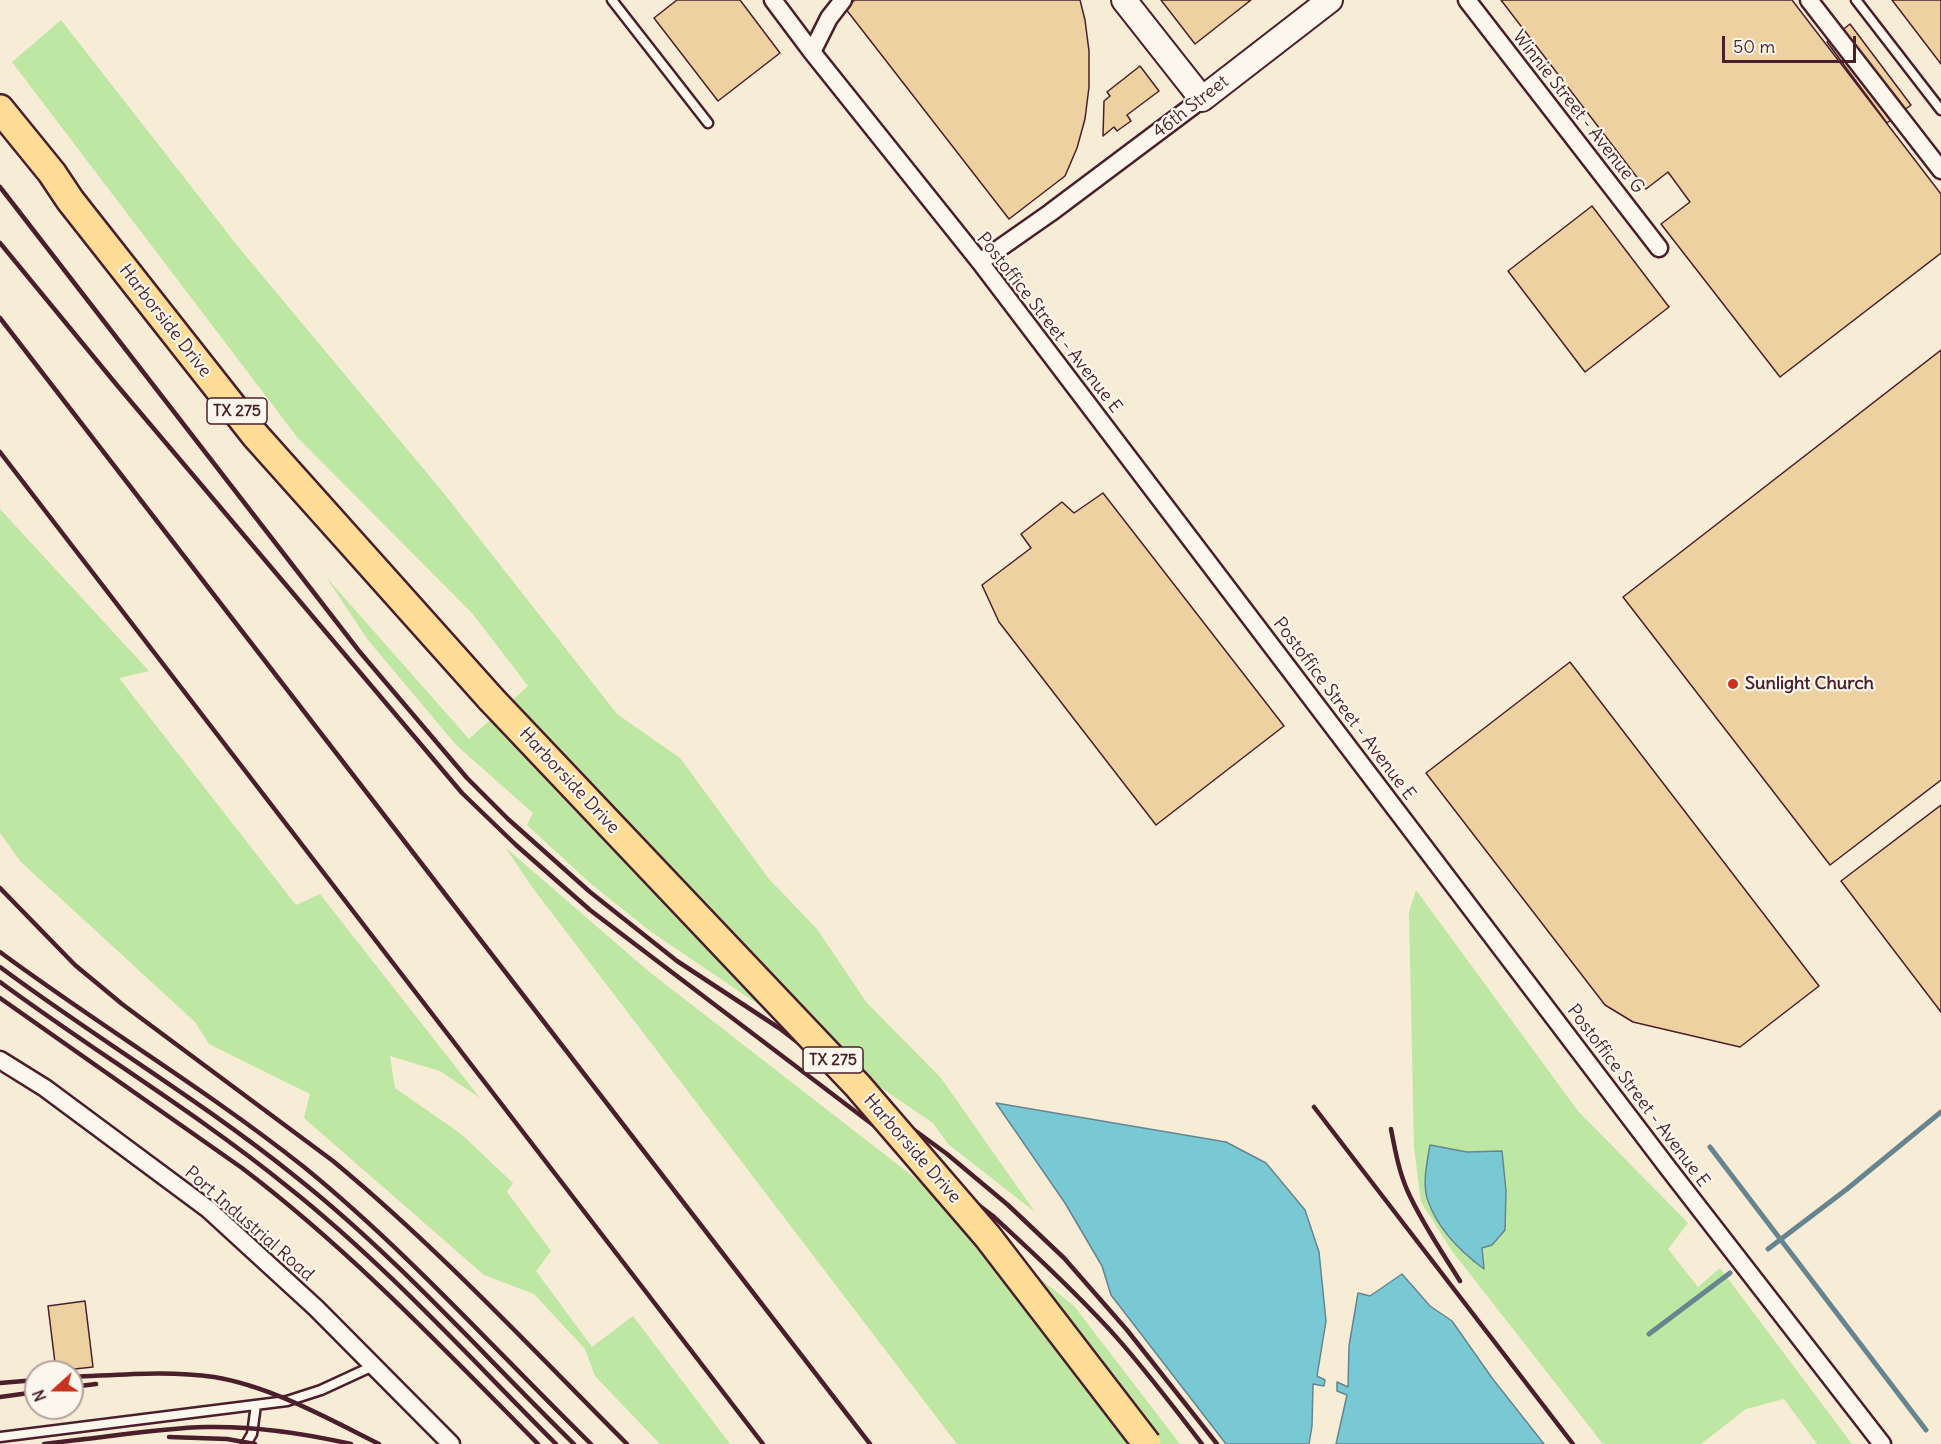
<!DOCTYPE html>
<html>
<head>
<meta charset="utf-8">
<style>
	body { margin:0 }
	#map { position:relative; width:1941px; height:1444px; overflow:hidden; background:#f7ecd6; font-family:Delius,sans-serif }
	canvas { display:block }
	.north { position:absolute; left:24px; top:1360px; width:60px; height:60px; box-sizing:border-box; background:#fbf7ec; border:2px solid #b4a19f; border-radius:50%; rotate:249deg; font-size:16px; font-weight:700; line-height:24px; text-align:center; color:#4a1f2b }
	.north::after { content:''; display:block; margin:auto; width:21px; height:27px; background:#c8321e; clip-path:polygon(50% 0,100% 100%,50% 72%,0 100%) }
	.scale { position:absolute; left:1722px; top:36px; width:134px; height:27px; box-sizing:border-box; border:3px solid #4a1f2b; border-top:0; padding-left:8px; font-size:18px; line-height:21px; white-space:nowrap; color:#4a1f2b; -webkit-text-stroke:4px #fbf7ec; paint-order:stroke }
</style>
</head>
<body>
<div id="map">
<canvas width="1941" height="1444"></canvas>
<div class="north">N</div>
<div class="scale">50 m</div>
</div>
<script>
const g = document.querySelector('canvas').getContext('2d');
g.lineJoin = 'round';
function paint(path, color) { g.fillStyle = color; g.fill(path, 'evenodd'); }
function strokePath(path, color, width, dash) { g.strokeStyle = color; g.lineWidth = width; g.lineCap = dash ? 'butt' : 'round'; g.setLineDash(dash || []); g.stroke(path); }
function drawText(font, color, halo, rows, align = 'center') {
  g.font = font + ' Delius,sans-serif'; g.lineWidth = 4.5; g.setLineDash([]); g.textBaseline = 'middle'; g.strokeStyle = halo; g.fillStyle = color; for (const [text, x, y, turn = 0] of rows) {
    g.save(); g.translate(x, y); g.rotate((+turn || 0) * Math.PI / 180); g.textAlign = isNaN(turn) ? turn : align; if (halo) g.strokeText(text, 0, 0); g.fillText(text, 0, 0); g.restore();
  }
}
paint(new Path2D(`
	M 61,20 L 240,249 L 442,491 L 617,714 L 680,758 L 769,879 L 817,929 L 867,1003 L 941,1078 L 1035,1212 L 948,1144 L 933,1123 L 650,931 L 590,883 L 527,825 L 533,813 L 456,745 L 368,640 L 326,577 L 469,739 L 528,686 L 472,613 L 297,437 L 12,62 Z
	M 0,509 L 149,671 L 119,678 L 296,905 L 320,894 L 480,1098 L 440,1071 L 390,1056 L 395,1088 L 461,1134 L 513,1183 L 507,1192 L 551,1251 L 536,1271 L 592,1347 L 633,1316 L 730,1444 L 660,1444 L 595,1376 L 585,1349 L 534,1294 L 484,1275 L 304,1118 L 310,1094 L 209,1044 L 195,1022 L 21,862 L 0,833 Z
	M 505,847 L 647,970 L 915,1178 L 1074,1306 L 1180,1444 L 957,1444 L 532,887 Z
	M 1416,890 L 1578,1111 L 1688,1223 L 1668,1249 L 1698,1287 L 1720,1268 L 1852,1444 L 1817,1444 L 1784,1399 L 1746,1409 L 1701,1444 L 1603,1444 L 1452,1251 L 1421,1202 L 1414,1147 L 1409,912 Z`), '#bde7a3');
const water = new Path2D(`
	M 996,1103 L 1226,1142 L 1266,1163 L 1305,1210 L 1319,1252 L 1326,1321 L 1317,1376 L 1325,1380 L 1324,1386 L 1313,1384 L 1312,1426 L 1309,1444 L 1226,1444 L 1111,1295 L 1102,1266 L 1065,1203 Z
	M 1430,1145 L 1467,1152 L 1502,1151 L 1506,1191 L 1505,1230 L 1492,1245 L 1482,1248 L 1484,1269 C 1461,1252 1438,1229 1428,1201 C 1422,1185 1427,1162 1430,1145 Z
	M 1402,1274 L 1430,1306 L 1452,1321 L 1492,1378 L 1544,1444 L 1336,1444 L 1347,1395 L 1337,1391 L 1337,1382 L 1348,1387 L 1349,1346 L 1358,1293 L 1370,1296 Z`);
paint(water, '#79c9d4');
strokePath(water, '#668590', 1.5);
strokePath(new Path2D(`
	M 1710,1147 L 1926,1430
	M 1768,1249 L 1847,1189 L 1941,1112
	M 1649,1334 L 1730,1273`), '#668590', 5);
const building = new Path2D(`
	M 677,0 L 740,0 L 780,53 L 718,101 L 654,18 Z
	M 855,0 L 1080,0 L 1085,20 L 1089,51 L 1089,87 L 1085,119 L 1077,148 L 1065,176 L 1009,219 L 845,8 Z
	M 1161,0 L 1251,0 L 1195,44 Z
	M 1501,0 L 1792,0 L 1941,194 L 1941,253 L 1780,377 L 1661,224 L 1690,202 L 1668,172 L 1646,189 Z
	M 1892,0 L 1941,0 L 1941,64 Z
	M 1850,24 L 1911,105 L 1887,123 L 1827,42 Z
	M 1140,66 L 1159,91 L 1127,115 L 1131,121 L 1117,131 L 1114,127 L 1103,136 L 1104,101 L 1110,96 L 1107,92 Z
	M 1592,206 L 1669,307 L 1585,372 L 1508,271 Z
	M 1941,350 L 1941,780 L 1830,865 L 1623,597 Z
	M 1103,493 L 1284,726 L 1156,825 L 999,622 L 982,585 L 1031,548 L 1021,534 L 1062,502 L 1074,513 Z
	M 1570,662 L 1819,986 L 1740,1047 L 1633,1022 L 1605,1005 L 1426,773 Z
	M 1941,805 L 1941,1012 L 1841,881 Z
	M 85,1301 L 93,1367 L 56,1371 L 48,1306 Z`);
paint(building, '#eed1a1');
strokePath(building, '#4a1f2b', 1.5);
const lane = new Path2D(`
	M 612,0 L 708,123
	M 1856,0 L 1941,110
	M 0,1437 L 287,1401 L 321,1390 L 373,1366
	M 246,1444 L 252,1434 L 256,1405`);
const street = new Path2D(`
	M 773,0 L 812,52 L 980,262 L 1668,1168 L 1882,1444
	M 1467,0 L 1659,248
	M 1809,0 L 1941,170
	M 812,52 L 829,18 L 843,0
	M 980,262 L 1050,213 L 1202,99
	M 0,1060 L 45,1088 L 208,1209 L 316,1308 L 451,1444`);
const secondary = new Path2D(`
	M 1124,0 L 1202,99 L 1330,0`);
const primary = new Path2D(`
	M 0,109 L 52,173 L 70,200 L 255,435 L 491,699`);
strokePath(lane, '#4a1f2b', 13);
strokePath(street, '#4a1f2b', 21);
strokePath(secondary, '#4a1f2b', 28);
strokePath(primary, '#4a1f2b', 32);
strokePath(lane, '#fbf7ec', 8);
strokePath(street, '#fbf7ec', 16);
strokePath(secondary, '#fbf7ec', 24);
strokePath(primary, '#ffdd96', 27);
strokePath(new Path2D(`
	M 0,187 L 359,651 L 467,778 L 508,819 L 590,892 L 677,961 L 779,1028 L 857,1088 L 947,1154 L 1008,1205 L 1064,1258 L 1127,1330 L 1217,1444
	M 0,243 L 116,384 L 462,793 L 516,845 L 590,910 L 993,1216 C 1033,1253 1072,1289 1109,1329 C 1142,1365 1172,1405 1202,1444
	M 0,318 L 870,1444
	M 0,452 L 763,1444
	M 0,888 L 75,965 L 122,1004 L 333,1161 C 438,1248 531,1348 627,1444
	M 0,952 C 100,1026 207,1090 304,1167 C 407,1251 496,1351 591,1444
	M 0,967 C 97,1039 202,1101 296,1177 C 397,1257 482,1354 574,1444
	M 0,982 C 95,1052 197,1113 288,1187 C 385,1264 469,1357 556,1444
	M 0,998 L 242,1168 C 350,1250 443,1348 538,1444
	M 1314,1107 L 1573,1444
	M 1391,1129 C 1395,1150 1399,1172 1408,1192 C 1422,1223 1442,1252 1460,1281
	M 72,1377 C 119,1375 168,1370 214,1377 C 270,1386 329,1419 379,1444
	M 0,1383 L 36,1380
	M 72,1387 L 96,1384
	M 0,1397 L 36,1392
	M 169,1437 L 227,1439 L 255,1444
	M 78,1440 C 120,1435 163,1428 206,1427 C 254,1426 303,1433 351,1444
	M 44,1444 L 85,1439`), '#4a1f2b', 4.5);
const primaryBridge = new Path2D(`
	M 491,699 L 858,1086 L 988,1237 L 1147,1444`);
strokePath(primaryBridge, '#4a1f2b', 32, []);
strokePath(primaryBridge, '#ffdd96', 27);
for (const [x, y, r, color] of [
	[1733,684,6,"#c8321e"]
]) { const dot = new Path2D(); dot.arc(x, y, r, 0, 2 * Math.PI); g.fillStyle = color; g.fill(dot); strokePath(dot, '#fbf7ec', 2); }
for (const [x, y, w] of [
	[237,411,60],
	[833,1060,60]
]) { const box = new Path2D(); box.roundRect(x - w / 2, y - 13, w, 26, 4.5); g.fillStyle = '#fbf7ec'; g.fill(box); strokePath(box, '#4a1f2b', 1.5); }
drawText('bold 16px', '#4a1f2b', null, [
	["TX 275",237,411],
	["TX 275",833,1060]
]);
drawText('18px', '#4a1f2b', '#fbf7ec', [
	["46th Street",1191,107,-38],
	["Winnie Street - Avenue G",1578,112,52],
	["Harborside Drive",165,321,52],
	["Postoffice Street - Avenue E",1049,323,52],
	["Postoffice Street - Avenue E",1344,709,53],
	["Harborside Drive",569,781,47],
	["Postoffice Street - Avenue E",1638,1096,53],
	["Harborside Drive",912,1149,49],
	["Port Industrial Road",249,1224,41]
]);
drawText('bold 18px', '#4a1f2b', '#fbf7ec', [
	["Sunlight Church",1745,684]
], 'left');
</script>
</body>
</html>
